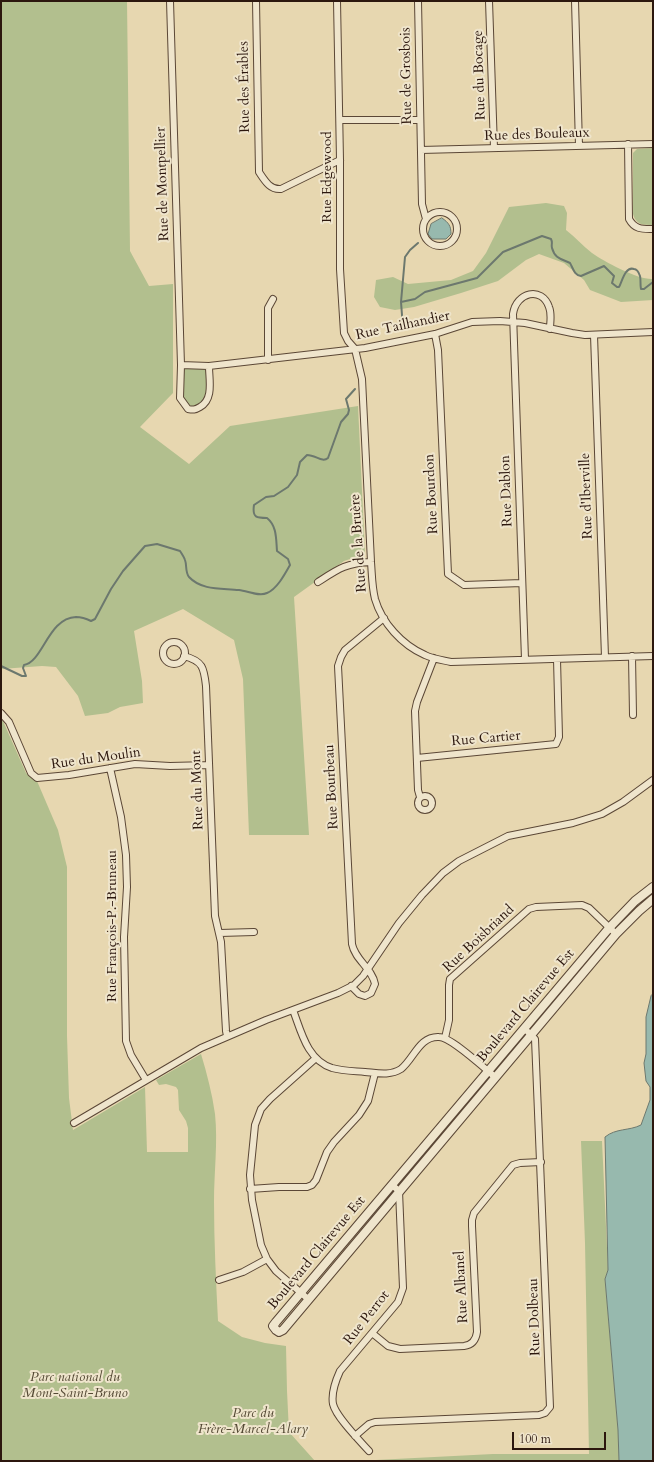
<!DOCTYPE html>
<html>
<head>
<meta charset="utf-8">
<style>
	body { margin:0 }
	#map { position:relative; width:654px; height:1462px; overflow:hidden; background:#e7d7b0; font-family:Cardo,serif }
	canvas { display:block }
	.frame { position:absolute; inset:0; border:2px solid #2c170e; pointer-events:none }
	.scale { position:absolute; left:512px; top:1432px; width:94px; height:18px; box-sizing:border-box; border:2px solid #2c170e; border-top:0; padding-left:5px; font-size:12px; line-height:14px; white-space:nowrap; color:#2c170e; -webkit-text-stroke:3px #efe5cc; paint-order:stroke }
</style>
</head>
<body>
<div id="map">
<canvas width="654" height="1462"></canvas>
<div class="frame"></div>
<div class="scale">100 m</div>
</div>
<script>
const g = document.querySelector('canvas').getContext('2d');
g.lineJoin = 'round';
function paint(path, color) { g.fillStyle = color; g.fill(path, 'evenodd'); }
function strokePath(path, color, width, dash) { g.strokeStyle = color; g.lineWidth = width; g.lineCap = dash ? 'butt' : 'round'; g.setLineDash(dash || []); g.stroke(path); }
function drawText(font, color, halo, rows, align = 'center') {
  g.font = font + ' Cardo,serif'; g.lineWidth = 4; g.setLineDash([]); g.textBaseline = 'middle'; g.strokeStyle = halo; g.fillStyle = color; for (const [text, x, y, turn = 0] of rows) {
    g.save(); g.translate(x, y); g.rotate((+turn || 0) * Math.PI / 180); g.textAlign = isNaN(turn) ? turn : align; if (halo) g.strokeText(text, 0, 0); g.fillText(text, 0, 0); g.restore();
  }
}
paint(new Path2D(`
	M 1,1 L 127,1 L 130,251 L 149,286 L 173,284 L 173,393 L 140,427 L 189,464 L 230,426 L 358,406 L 365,554 L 362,557 L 350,559 L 344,561 L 294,597 L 309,835 L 249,835 L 243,679 L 234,640 L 183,609 L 134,631 L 142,681 L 143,703 L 120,707 L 108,713 L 85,716 L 78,696 L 56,667 L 42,666 L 1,669 Z
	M 653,148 L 653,225 C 643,225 636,225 633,214 L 633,153 L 637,149 Z
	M 546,203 L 564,206 L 567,213 L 566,230 C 575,237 583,246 592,253 C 605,262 638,280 653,279 L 653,300 L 621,302 L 603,295 L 590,290 L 584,280 L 564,263 L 539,254 L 526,260 L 498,281 L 461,293 L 414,307 L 395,310 L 380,307 L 374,297 L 376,280 L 393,277 L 408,284 L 451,280 L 473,271 L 486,253 L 509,207 Z
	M 181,365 L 209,366 L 208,400 L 192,410 L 180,398 Z
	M 1,721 L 3,721 L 26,773 L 33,779 L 37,781 L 58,830 L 67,867 L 67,1036 L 69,1098 L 73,1130 L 145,1087 L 147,1152 L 188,1152 L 188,1128 L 186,1121 L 179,1110 L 178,1090 L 176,1087 L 166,1084 L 159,1085 L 156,1080 L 201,1054 C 207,1074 212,1093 215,1114 C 218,1142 214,1173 214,1202 C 214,1242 216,1281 218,1321 L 242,1337 L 265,1343 L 286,1346 L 287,1391 L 289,1432 L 315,1461 L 1,1461 Z
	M 581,1141 L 602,1141 L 608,1270 L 605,1279 L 618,1430 L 619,1461 L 356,1461 L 493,1454 L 589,1454 L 585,1243 Z`), '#b2bf8e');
const water = new Path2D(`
	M 442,218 C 449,223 451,226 451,234 L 446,239 L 432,239 L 428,234 L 431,224 Z
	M 653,994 L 653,1461 L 619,1461 L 618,1430 L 605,1279 L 608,1270 L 605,1137 C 616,1128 629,1131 641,1125 L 650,1100 L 650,1087 L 646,1081 L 644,1063 L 646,1054 L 646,1017 L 651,996 Z`);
paint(water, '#97b9ae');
strokePath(water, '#6c786e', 1);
strokePath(new Path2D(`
	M 401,302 L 405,257 L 410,250 L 418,243
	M 403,328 L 401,302 L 415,299 L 425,292 L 477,278 L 503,252 L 542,236 L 551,239 C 553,243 551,244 552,248 C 555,259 562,259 570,263 C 573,268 574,275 581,276 L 604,266 L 614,276 L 612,283 L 617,287 L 619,287 C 622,282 625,266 634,269 C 637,269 639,273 640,276 C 641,280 640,284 641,289 L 644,289 L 653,282
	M 1,666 L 22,676 L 26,676 L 23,668 L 24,665 C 43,662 48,618 76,617 C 81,617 87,619 91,621 L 95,619 L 111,589 L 123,571 L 145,546 L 157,544 L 180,551 C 182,554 184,557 185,560 C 187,565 185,572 189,577 C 202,591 223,588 239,590 C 248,591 259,597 267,593 C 277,589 285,574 290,565 L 288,559 L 277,551 C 276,539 277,526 267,518 C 257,518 252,518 254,505 L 266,497 L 274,496 L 288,487 L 297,475 L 300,462 L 307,455 C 316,455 322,463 328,458 L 341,422 L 348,414 L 349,410 L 346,399 L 355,389`), '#6c786e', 2);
const minor = new Path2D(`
	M 170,1 L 181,365 L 180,398 L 188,409 C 193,410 195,410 200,407 C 214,399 209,380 209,366
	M 256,1 L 259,172 C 265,181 270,190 281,189 L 340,160
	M 337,1 L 340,160 L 340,269 L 344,333 L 348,341 L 355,349 L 362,379 L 371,562 C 372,575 372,587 375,599 C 382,623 402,645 425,655 C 433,659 442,660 451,662 L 653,656
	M 418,1 L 422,204 L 426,219
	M 489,1 L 494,148
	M 575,1 L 579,146
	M 340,120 L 420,120
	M 628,144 L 629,219 C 635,230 643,229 653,229
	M 421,150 L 653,144
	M423 229a17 17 0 1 1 34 0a17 17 0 1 1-34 0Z
	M 435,334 L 438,350 L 448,574 L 464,585 L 522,583
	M 594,335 L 605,657
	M 268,360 L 268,308 L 273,299
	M 181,365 L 209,366 L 365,348 L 435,334 L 472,322 L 500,321 L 525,323 L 572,333 L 585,335 L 653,332
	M 318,582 C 338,569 346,563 371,562
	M163 653a11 11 0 1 1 22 0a11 11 0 1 1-22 0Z
	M 184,656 C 203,661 204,668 206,686 L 215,916 L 221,942 L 226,1031 L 227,1036
	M 632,656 L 633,715
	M 525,659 L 513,314 C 516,292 542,286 549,307 C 552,314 550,322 550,329
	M 1,713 L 9,722 L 31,773 L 37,778 L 69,775 L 135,764 L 170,766 L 209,765
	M 417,758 L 556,744 L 559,737 L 557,659
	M 110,768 L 121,817 L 126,855 L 127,887 L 124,937 L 126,1041 L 131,1055 L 146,1080
	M418 803a7 7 0 1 1 14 0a7 7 0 1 1-14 0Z
	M 420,797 L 418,790 L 415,711 L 417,702 L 434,658
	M 220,933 L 254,932
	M 351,986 L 359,994 L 365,996 L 371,993 L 375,984 C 372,968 355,960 352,944 L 338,666 L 341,657 L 345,650 L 384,618
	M 293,1010 C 301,1031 307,1060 332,1068 C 343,1071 354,1071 365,1072 C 377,1073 390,1076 401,1069 C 414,1059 419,1036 439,1037 C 451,1037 484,1068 495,1077
	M 445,1038 L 449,1020 L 449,985 L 450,979 L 529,909 L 536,907 L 582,905 L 589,908 L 616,934
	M 74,1123 L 201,1048 L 266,1020 L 338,993 L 354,985 L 363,976 L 399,923 L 422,895 L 443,873 L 459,861 L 508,836 L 573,823 L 602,814 L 623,802 L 653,780
	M 250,1189 L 279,1187 L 307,1187 L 312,1185 L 316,1180 L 327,1152 L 334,1142 L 359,1115 L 368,1101 L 375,1073
	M 219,1280 L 243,1272 L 267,1259
	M 308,1299 L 276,1271 L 267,1259 L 261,1245 L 252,1200 L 250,1175 L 255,1125 L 261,1109 L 270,1099 L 316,1058
	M 372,1333 L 388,1346 L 400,1349 L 464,1346 C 472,1345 476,1340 477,1332 L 472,1226 L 472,1220 L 474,1213 L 513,1165 L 520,1163 L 541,1162
	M 355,1436 L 369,1424 L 375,1422 L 539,1415 L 545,1413 L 550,1407 L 535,1039 L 524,1028
	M 369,1451 C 360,1441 336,1417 333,1404 C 331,1393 335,1382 340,1371 L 398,1302 L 403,1288 L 399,1191 L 392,1185`);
const tertiary = new Path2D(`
	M 653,887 L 635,901 L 610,927 L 276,1322 L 273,1326 L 276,1330 L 279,1332 L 283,1330 L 616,934 L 639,911 L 653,899`);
strokePath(minor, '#5b4736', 8);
strokePath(tertiary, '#5b4736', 10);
strokePath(minor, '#efe5cc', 6);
strokePath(tertiary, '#efe5cc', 8);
drawText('14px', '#2c170e', '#efe5cc', [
	["Rue du Bocage",480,75,-92],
	["Rue de Grosbois",407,76,-91],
	["Rue des Érables",245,87,-91],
	["Rue des Bouleaux",537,135,-2],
	["Rue Edgewood",328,177,-90],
	["Rue de Montpellier",163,184,-92],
	["Rue Tailhandier",403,326,-12],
	["Rue Dablon",507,491,-92],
	["Rue Bourdon",432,494,-93],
	["Rue d'Iberville",587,496,-92],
	["Rue de la Bruère",359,543,-94],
	["Rue Cartier",486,739,-5],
	["Rue du Moulin",96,759,-8],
	["Rue Bourbeau",332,787,-93],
	["Rue du Mont",198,790,-92],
	["Rue François-P.-Bruneau",113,926,-90],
	["Rue Boisbriand",479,939,-43],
	["Boulevard Clairevue Est",526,1006,-50],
	["Boulevard Clairevue Est",317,1253,-50],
	["Rue Albanel",462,1287,-93],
	["Rue Dolbeau",535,1317,-92],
	["Rue Perrot",367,1318,-52]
]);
drawText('italic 14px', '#544934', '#efe5cc', [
	["Parc national du",75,1378],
	["Mont-Saint-Bruno",75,1394],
	["Parc du",253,1414],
	["Frère-Marcel-Alary",253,1430]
]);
</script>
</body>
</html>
